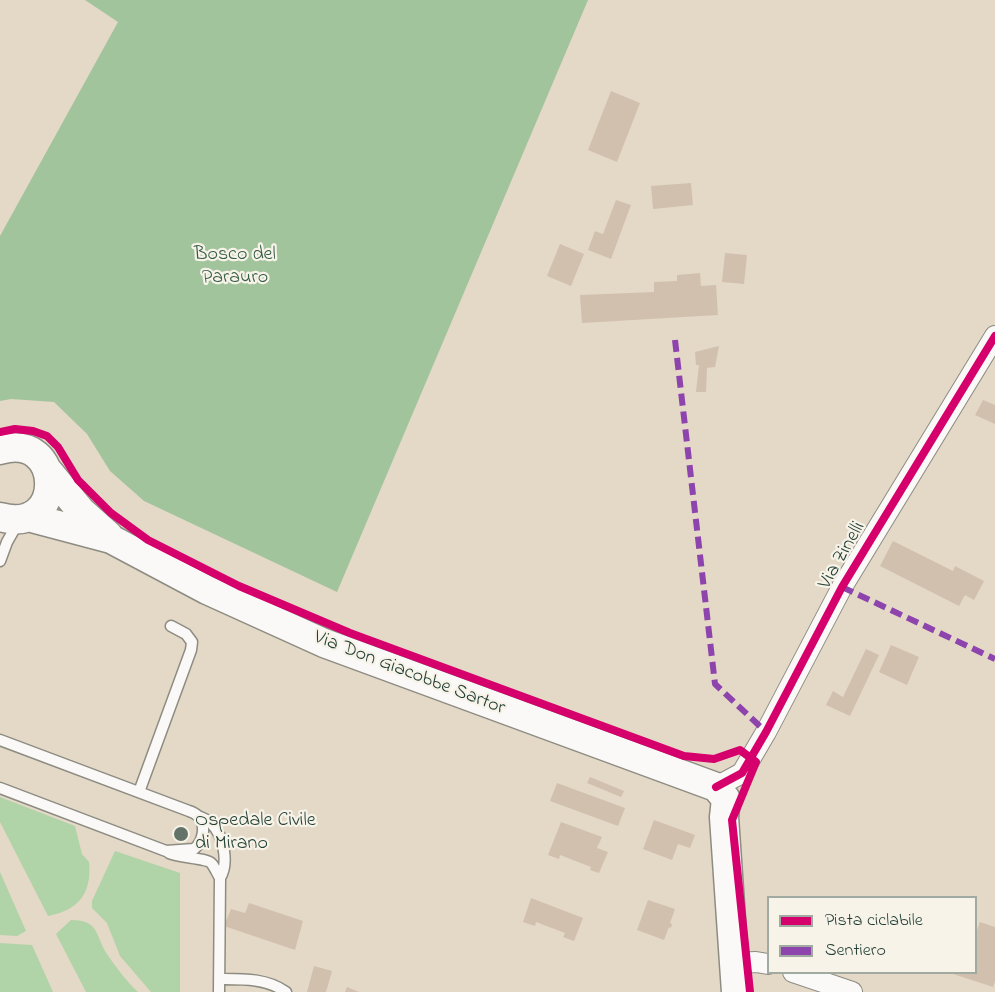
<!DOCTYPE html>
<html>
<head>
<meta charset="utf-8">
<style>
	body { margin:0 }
	#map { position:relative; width:995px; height:992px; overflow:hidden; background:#e4d8c7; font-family:"Indie Flower",sans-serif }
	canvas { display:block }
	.legend { position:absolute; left:767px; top:896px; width:210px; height:78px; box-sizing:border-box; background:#f7f3e8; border:2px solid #a1aaa0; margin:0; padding:8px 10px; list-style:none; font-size:18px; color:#1f3d34 }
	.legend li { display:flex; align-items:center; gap:12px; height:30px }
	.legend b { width:30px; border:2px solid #a1aaa0 }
</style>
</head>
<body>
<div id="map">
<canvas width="995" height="992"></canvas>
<ul class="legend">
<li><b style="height:8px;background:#d6006c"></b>Pista ciclabile</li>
<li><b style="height:8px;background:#8e44ad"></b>Sentiero</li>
</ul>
</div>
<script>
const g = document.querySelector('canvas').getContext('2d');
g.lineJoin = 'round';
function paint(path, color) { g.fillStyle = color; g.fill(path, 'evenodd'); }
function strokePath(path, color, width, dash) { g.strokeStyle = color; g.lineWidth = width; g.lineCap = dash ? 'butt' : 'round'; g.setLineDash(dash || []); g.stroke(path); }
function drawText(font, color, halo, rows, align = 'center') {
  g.font = font + ' "Indie Flower",sans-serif'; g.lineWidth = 4.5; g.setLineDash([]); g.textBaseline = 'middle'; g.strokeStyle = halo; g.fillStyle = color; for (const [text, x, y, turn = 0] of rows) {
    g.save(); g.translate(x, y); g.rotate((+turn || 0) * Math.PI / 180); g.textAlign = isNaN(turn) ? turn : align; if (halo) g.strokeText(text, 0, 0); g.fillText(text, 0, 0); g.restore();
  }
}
paint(new Path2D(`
	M 0,797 L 75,826 L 82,854 L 89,862 C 92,893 79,910 48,916 L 0,822 Z
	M 115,851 L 180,873 L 180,992 L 151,992 L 120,956 L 107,923 L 92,908 L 92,901 Z
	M 0,872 L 26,931 L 17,936 L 0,935 Z
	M 71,920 C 100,920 95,936 107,954 C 116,967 126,981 138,992 L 86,992 L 56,934 Z
	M 0,943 L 32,945 L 53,992 L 0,992 Z`), '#b0d4a8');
paint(new Path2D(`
	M 85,0 L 588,0 L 337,592 L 144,501 L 110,471 L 87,434 L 54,402 L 11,399 L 0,401 L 0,236 L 118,22 Z`), '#a2c49d');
paint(new Path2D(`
	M 611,91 L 640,103 L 617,162 L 588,150 Z
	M 691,183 L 693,205 L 653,209 L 651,186 Z
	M 616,200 L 631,205 L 611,259 L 588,250 L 595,231 L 603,234 Z
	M 560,244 L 584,254 L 571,286 L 547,276 Z
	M 725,253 L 747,255 L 744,284 L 722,282 Z
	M 700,273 L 701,286 L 716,285 L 718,315 L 582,323 L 580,295 L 654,292 L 654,282 L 677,281 L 677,275 Z
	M 719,346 L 715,367 L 707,368 L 706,392 L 696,392 L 699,365 L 696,365 L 695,352 Z
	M 983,400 L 995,405 L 995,424 L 975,415 Z
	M 893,541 L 953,571 L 955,566 L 984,581 L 974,600 L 965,595 L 959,606 L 880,566 Z
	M 891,645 L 919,657 L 907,685 L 879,672 Z
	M 866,649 L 879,655 L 850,716 L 826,705 L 833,691 L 843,697 Z
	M 590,777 L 624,791 L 621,797 L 587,783 Z
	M 557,783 L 625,808 L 618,826 L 550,801 Z
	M 654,820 L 695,835 L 690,848 L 678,844 L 672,860 L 643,849 Z
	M 561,822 L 602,837 L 597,848 L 608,852 L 599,873 L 590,870 L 591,867 L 560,855 L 559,859 L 548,855 Z
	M 531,898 L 583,918 L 574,941 L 563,937 L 565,933 L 536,922 L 535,926 L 523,922 Z
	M 648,900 L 675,909 L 670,923 L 672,924 L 671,928 L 669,927 L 664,940 L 637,930 Z
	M 249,903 L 303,921 L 295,950 L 224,926 L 231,909 L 245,913 Z
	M 980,922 L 995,927 L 995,981 L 993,987 L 950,973 L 976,972 L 976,933 Z
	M 314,966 L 332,971 L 326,992 L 307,992 Z
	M 347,987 L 359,992 L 345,992 Z`), '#d2c0ae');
const service = new Path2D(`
	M 0,561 L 7,542 L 19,521
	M 0,740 L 189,811 C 192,812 195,813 198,816 C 207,825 203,842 194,849 L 166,851 L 0,788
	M 139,792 L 191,650 L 192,642 L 186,634 L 171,626
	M 198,816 C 202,818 208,820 211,823 C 224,836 229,863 220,878 L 219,992
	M 169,853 C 180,858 208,858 212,864 C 215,868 217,873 220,878
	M 219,979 C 242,979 266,978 286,992`);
const minor = new Path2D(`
	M 716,787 L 742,773 L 766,732 L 842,587 L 995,336
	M 734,963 L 756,962 L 768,964
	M 793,972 L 852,992`);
const secondary = new Path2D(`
	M 0,450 C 64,430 67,536 0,517
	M 49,472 L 81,511 L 108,535
	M 28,517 L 111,539 L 207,590 L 324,643 L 716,787 L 726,799 L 724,817 L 736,992`);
strokePath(service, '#8d8c82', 13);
strokePath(minor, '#8d8c82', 22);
strokePath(secondary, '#8d8c82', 31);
strokePath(service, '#fbf9f7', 10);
strokePath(minor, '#fbf9f7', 20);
strokePath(secondary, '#fbf9f7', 28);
strokePath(new Path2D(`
	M 675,340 L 715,684 L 766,732
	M 842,587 L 995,659`), '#8e44ad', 6, [12, 6]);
strokePath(new Path2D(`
	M 0,432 L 15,429 L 33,431 L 47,436 L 58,447 L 78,480 L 111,513 L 148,540 L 239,586 L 350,633 L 684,756 L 714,759 L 740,750 L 756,762 L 732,820 L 750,992
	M 716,787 L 742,773 L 766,732 L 842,587 L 995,336`), '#d6006c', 8);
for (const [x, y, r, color] of [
	[181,834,8,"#647367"]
]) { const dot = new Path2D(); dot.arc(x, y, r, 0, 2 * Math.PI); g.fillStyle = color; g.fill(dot); strokePath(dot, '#f7f3e8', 2); }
drawText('20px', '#335b46', '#f7f3e8', [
	["Bosco del",235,256],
	["Parauro",235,279]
]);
drawText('20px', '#1f3d34', '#f7f3e8', [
	["Via Zinelli",843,556,-60],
	["Via Don Giacobbe Sartor",409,674,21]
]);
drawText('20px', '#1f3d34', '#f7f3e8', [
	["Ospedale Civile",195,822],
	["di Mirano",195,845]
], 'left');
</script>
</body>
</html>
